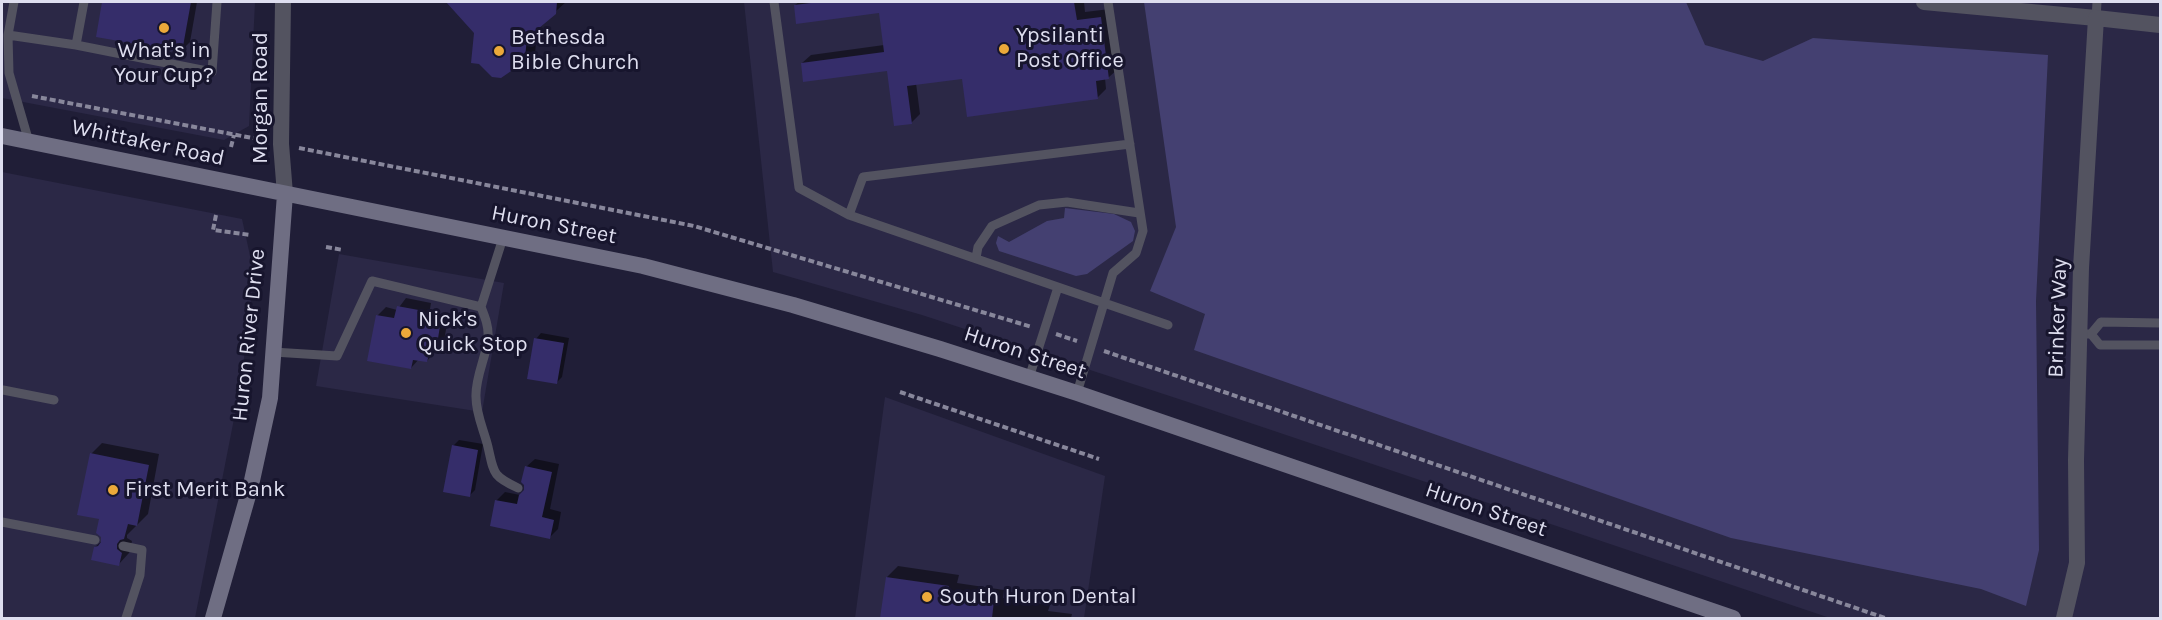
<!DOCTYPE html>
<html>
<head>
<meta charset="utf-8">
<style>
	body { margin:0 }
	#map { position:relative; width:2162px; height:620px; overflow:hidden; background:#201e37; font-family:Karla,sans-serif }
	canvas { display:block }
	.frame { position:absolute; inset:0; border:3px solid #dedeef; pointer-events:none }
</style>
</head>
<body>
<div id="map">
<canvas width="2162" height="620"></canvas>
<div class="frame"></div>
</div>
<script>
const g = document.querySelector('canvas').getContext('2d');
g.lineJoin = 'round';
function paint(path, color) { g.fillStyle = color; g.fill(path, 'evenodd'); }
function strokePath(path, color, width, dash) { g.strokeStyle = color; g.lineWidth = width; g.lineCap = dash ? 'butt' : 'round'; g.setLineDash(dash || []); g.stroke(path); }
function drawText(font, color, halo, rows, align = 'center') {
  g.font = font + ' Karla,sans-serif'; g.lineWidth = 6; g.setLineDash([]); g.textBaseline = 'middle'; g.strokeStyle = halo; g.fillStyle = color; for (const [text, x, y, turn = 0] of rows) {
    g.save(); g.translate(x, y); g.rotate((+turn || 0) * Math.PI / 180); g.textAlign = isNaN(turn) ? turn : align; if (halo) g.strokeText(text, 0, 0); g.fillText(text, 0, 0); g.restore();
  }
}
paint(new Path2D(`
	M 2,2 L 255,2 L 249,126 L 224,140 L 2,98 Z
	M 744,2 L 2160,2 L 2160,618 L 1830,618 L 1188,402 L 922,315 L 773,272 Z
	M 2,172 L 242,219 L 254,274 L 241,383 L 195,618 L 2,618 Z
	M 339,254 L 504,283 L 482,412 L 316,386 Z
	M 885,397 L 1105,476 L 1084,618 L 855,618 Z`), '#2b2846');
paint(new Path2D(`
	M 1144,2 L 1686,2 L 1705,45 L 1763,61 L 1813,38 L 2048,55 L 2036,301 L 2039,550 L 2026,606 L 1981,589 L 1731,538 L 1194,350 L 1205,314 L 1150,291 L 1176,227 Z
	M 1065,208 L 1114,214 L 1131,222 L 1135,231 L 1133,241 L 1087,274 L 1076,276 L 999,251 L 996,243 L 998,236 L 1009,242 L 1047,221 L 1064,218 Z`), '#444071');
paint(new Path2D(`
	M 104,2 L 197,2 L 190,42 L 182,50 L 98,36 Z
	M 452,2 L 566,2 L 537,28 L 535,55 L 524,66 L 452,5 Z
	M 799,2 L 1084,2 L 1085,12 L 1110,9 L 1118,69 L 1109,77 L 1105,78 L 1106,89 L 1097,98 L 963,77 L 916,83 L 920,114 L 911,123 L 888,70 L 802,63 L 811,55 L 884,45 L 880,11 L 795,5 Z
	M 406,298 L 431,303 L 429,315 L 448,318 L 444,341 L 436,348 L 435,352 L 427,361 L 419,359 L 411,368 L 377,316 L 386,307 L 397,310 Z
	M 541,333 L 569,338 L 562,377 L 556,383 L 536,339 Z
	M 459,440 L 483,444 L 475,490 L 470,495 L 453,446 Z
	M 102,443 L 159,454 L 148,514 L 127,535 L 127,538 L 132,541 L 129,553 L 119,564 L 95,547 L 103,540 L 91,454 Z
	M 535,459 L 559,464 L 550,509 L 561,512 L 558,529 L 550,537 L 496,501 L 505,492 L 520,495 L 526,490 L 526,467 Z
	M 898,566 L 959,575 L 957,583 L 1004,590 L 1003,598 L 1050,605 L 1048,611 L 1072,614 L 1071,618 L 882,618 L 887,577 Z`), '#0007');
paint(new Path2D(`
	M 102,2 L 191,2 L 182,52 L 96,37 Z
	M 446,2 L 557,2 L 556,14 L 527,38 L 524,68 L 517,67 L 501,78 L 492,77 L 479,64 L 471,63 L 474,33 Z
	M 819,2 L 1074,2 L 1077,20 L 1101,17 L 1109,79 L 1096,81 L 1098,99 L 967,117 L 962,79 L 907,86 L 912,124 L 894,126 L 887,71 L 803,82 L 801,63 L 884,52 L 879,13 L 796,24 L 794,5 Z
	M 397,306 L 424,311 L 421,323 L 440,326 L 436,351 L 430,350 L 427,362 L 413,360 L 411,369 L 367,361 L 376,315 L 394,318 Z
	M 534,338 L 564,343 L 557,384 L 527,379 Z
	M 452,445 L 478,450 L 470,497 L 443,492 Z
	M 90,453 L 149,465 L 137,526 L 128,524 L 124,539 L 120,540 L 117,544 L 117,549 L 122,553 L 119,566 L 91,560 L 94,547 L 98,546 L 101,542 L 101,537 L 96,533 L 99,519 L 77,515 Z
	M 525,466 L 552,472 L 542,517 L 554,520 L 550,539 L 490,526 L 495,500 L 517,504 L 519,495 L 524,490 L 524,485 L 521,482 Z
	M 886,577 L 949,586 L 947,594 L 994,601 L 992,618 L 880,618 Z`), '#352d6a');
strokePath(new Path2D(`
	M 32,96 L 263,140
	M 231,147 L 234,135
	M 299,148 L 694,226 L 1032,327
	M 216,215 L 213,230 L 251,235
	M 326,247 L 343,250
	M 1056,334 L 1077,341
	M 1104,351 L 1885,618
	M 900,392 L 1099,459`), '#88879b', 4, [6, 3]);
strokePath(new Path2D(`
	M 14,2 L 8,35 L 76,45 L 212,72 L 217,2
	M 774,2 L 799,188 L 849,215
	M 2096,18 L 2097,2
	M 8,35 L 9,73 L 29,142
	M 76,45 L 84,2
	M 1130,144 L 863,177 L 849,215 L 1168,325
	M 976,258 L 978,247 L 992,226 L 1039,205 L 1067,202 L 1139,213
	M 481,307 C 485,317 489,327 488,338 C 486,358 475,377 476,397 C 476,415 484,430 488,447 C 494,473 492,476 518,488
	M 2080,334 L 2091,334 L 2100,345 L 2160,345
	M 2091,334 L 2101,322 L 2160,323
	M 273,352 L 337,356 L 372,281 L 481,307 L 503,238
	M 1029,378 L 1058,287
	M 3,390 L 54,400
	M 1077,393 L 1113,273 L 1136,253 L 1143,231 L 1108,2
	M 2,522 L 95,540
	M 123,546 L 142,550 L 140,575 L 126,618`), '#535360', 9);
strokePath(new Path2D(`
	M 1924,2 L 2096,18`), '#535360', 16);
strokePath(new Path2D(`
	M 283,2 L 281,144 L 285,194
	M 2064,618 L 2077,563 L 2076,460 L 2081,268 L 2096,18 L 2160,25`), '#535360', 16);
strokePath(new Path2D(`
	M 2,136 L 643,266 L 793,305 L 940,349 L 1077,393 L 1733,618
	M 213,618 L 251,485 L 270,398 L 285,194`), '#6f6e83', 16);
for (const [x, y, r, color] of [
	[164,28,6,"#eca93a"],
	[1004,49,6,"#eca93a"],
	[499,51,6,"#eca93a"],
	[406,333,6,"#eca93a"],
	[113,490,6,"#eca93a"],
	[927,597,6,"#eca93a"]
]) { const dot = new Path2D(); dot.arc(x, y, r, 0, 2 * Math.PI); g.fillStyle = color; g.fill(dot); strokePath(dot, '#17152d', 2); }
drawText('22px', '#dedeef', '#17152d', [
	["Ypsilanti",1016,36],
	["Post Office",1016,61],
	["Bethesda",511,38],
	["Bible Church",511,63],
	["What's in",164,51,"center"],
	["Your Cup?",164,76,"center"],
	["Nick's",418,320],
	["Quick Stop",418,345],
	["First Merit Bank",125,490],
	["South Huron Dental",939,597]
], 'left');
drawText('22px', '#dedeef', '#17152d', [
	["Morgan Road",261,98,-90],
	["Whittaker Road",148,143,12],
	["Huron Street",554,225,11],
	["Brinker Way",2058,318,-88],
	["Huron River Drive",249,335,-84],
	["Huron Street",1025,353,18],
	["Huron Street",1486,510,19]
]);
</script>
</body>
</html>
